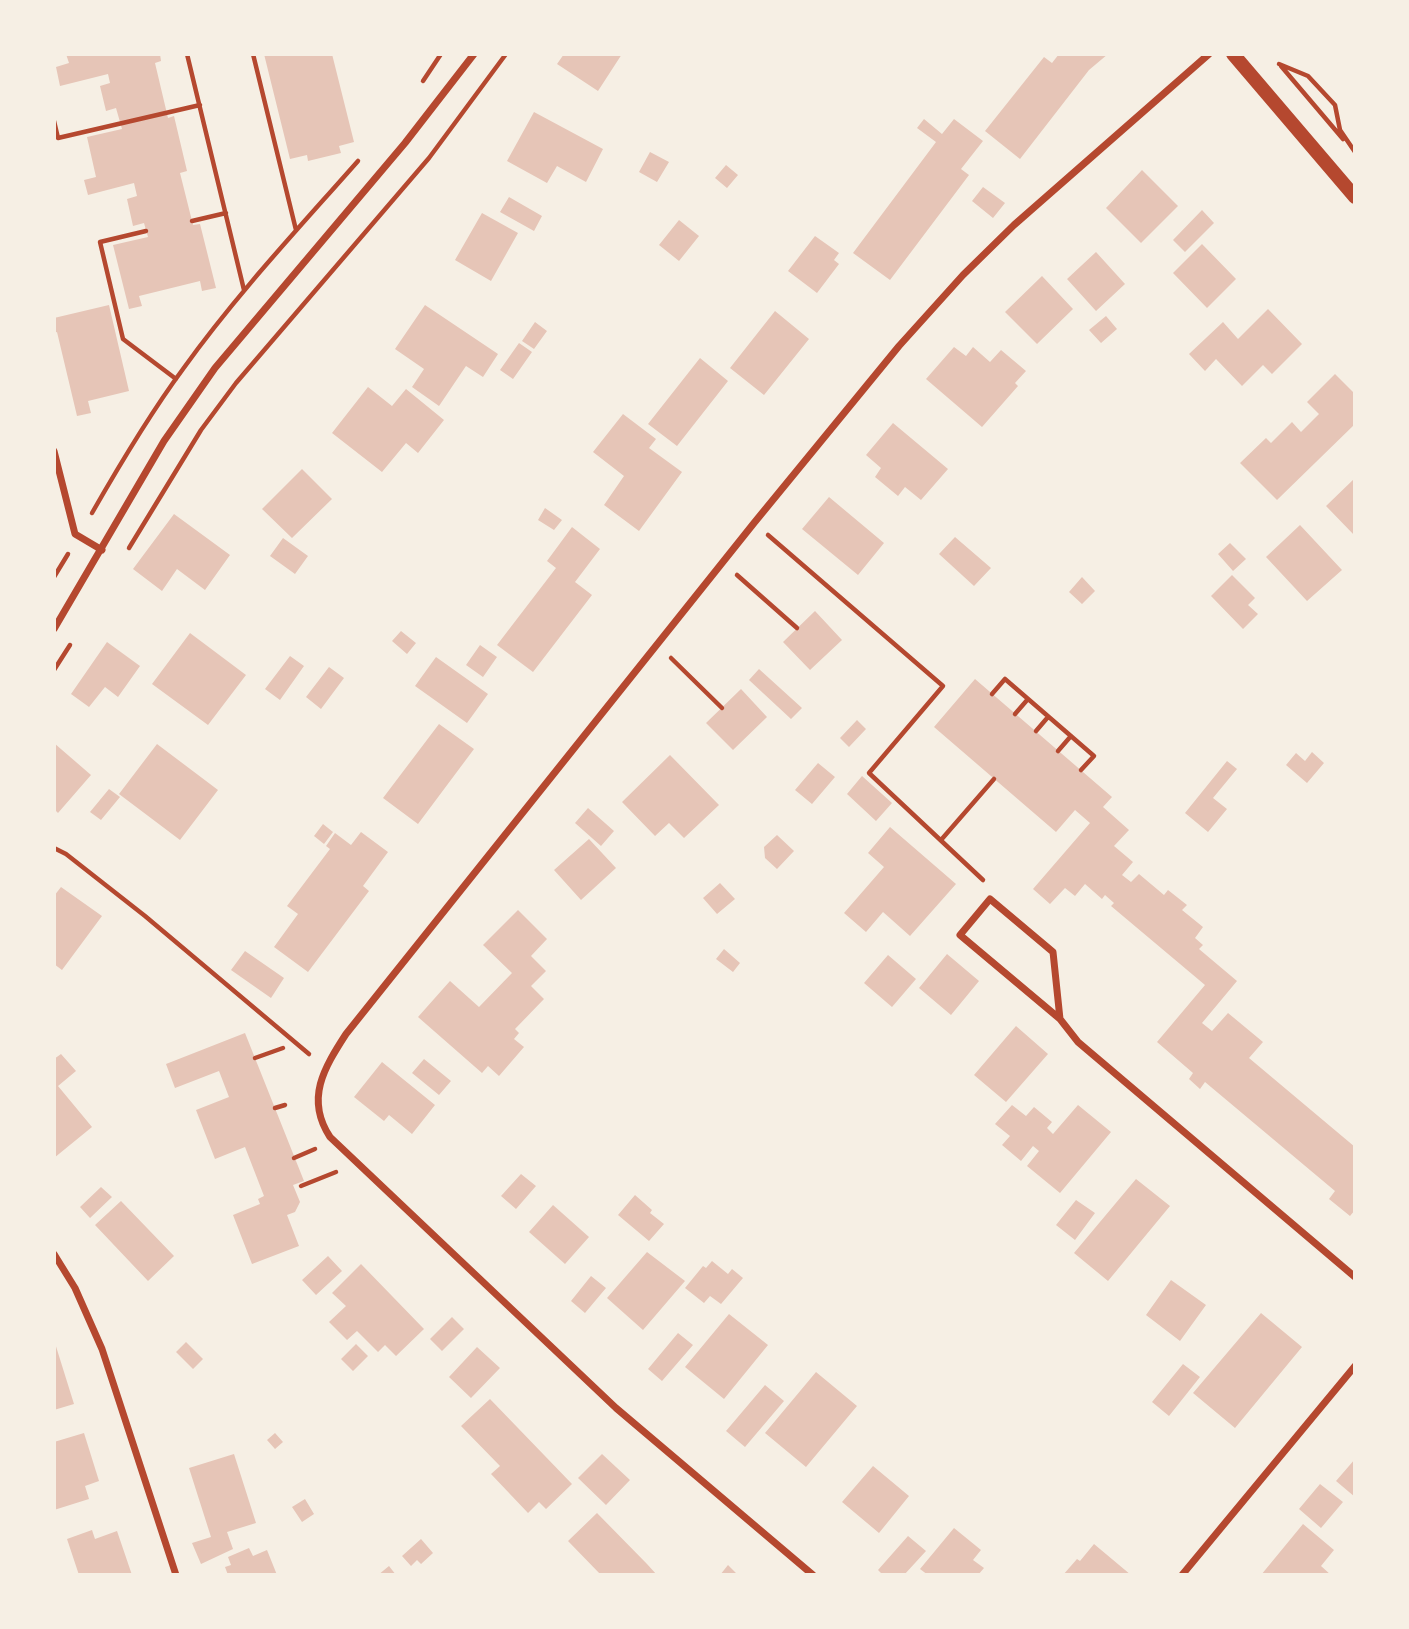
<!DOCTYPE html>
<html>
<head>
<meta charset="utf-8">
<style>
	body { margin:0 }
	#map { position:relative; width:1409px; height:1629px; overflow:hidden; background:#f6efe4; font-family:Literata,serif }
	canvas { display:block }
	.frame { position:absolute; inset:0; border:56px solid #f6efe4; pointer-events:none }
</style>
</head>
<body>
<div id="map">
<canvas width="1409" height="1629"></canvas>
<div class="frame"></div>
</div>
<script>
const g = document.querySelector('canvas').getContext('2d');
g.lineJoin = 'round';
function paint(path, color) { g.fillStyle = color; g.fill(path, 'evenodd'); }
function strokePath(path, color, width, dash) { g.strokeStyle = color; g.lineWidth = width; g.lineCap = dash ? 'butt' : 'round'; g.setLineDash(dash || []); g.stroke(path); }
paint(new Path2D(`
	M 66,54 L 160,54 L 161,61 L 155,63 L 168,118 L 174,116 L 187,171 L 180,173 L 193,225 L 200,224 L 216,288 L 202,291 L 200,281 L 139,296 L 142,306 L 129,309 L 113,245 L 148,237 L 144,223 L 133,226 L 127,199 L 137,196 L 134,183 L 88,195 L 84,180 L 96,177 L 87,137 L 122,129 L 116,108 L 106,111 L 100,86 L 110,83 L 108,74 L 60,86 L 56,67 L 69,63 Z
	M 264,54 L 332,54 L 354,142 L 339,146 L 341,153 L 308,161 L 307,155 L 290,159 Z
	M 564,54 L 622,54 L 598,91 L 557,64 Z
	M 1059,54 L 1108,54 L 1089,70 L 1020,159 L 985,131 L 1044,57 L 1052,63 Z
	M 534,112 L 603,149 L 586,182 L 557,166 L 547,183 L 507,161 Z
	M 924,119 L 942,134 L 954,119 L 983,141 L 961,169 L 969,175 L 890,280 L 853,253 L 936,142 L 917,128 Z
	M 650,152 L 669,162 L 657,182 L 639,172 Z
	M 726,165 L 738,175 L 727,188 L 715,178 Z
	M 1142,170 L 1178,206 L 1141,243 L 1106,208 Z
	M 983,187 L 1005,203 L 993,218 L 972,201 Z
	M 509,197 L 542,216 L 534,231 L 500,212 Z
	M 1202,210 L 1214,223 L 1185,252 L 1173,240 Z
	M 482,213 L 518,233 L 491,281 L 455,260 Z
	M 679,220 L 699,236 L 679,261 L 659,245 Z
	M 815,236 L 839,253 L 834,260 L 839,264 L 817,293 L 788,271 Z
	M 1202,244 L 1236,279 L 1207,308 L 1173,273 Z
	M 1096,252 L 1125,284 L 1096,311 L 1067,279 Z
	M 1042,276 L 1073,309 L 1037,344 L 1005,312 Z
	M 109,305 L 129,391 L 88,401 L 91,413 L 77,416 L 57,332 L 54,333 L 54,318 Z
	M 425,305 L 498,354 L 483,377 L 466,366 L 439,406 L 412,387 L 424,369 L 395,349 Z
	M 1268,309 L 1302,344 L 1272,374 L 1263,365 L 1242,386 L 1216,359 L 1205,371 L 1189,354 L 1223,322 L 1238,339 Z
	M 775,311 L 809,339 L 764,395 L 730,368 Z
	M 1106,316 L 1117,329 L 1101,343 L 1089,330 Z
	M 535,322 L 547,331 L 534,349 L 522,341 Z
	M 519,343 L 532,352 L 513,379 L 500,370 Z
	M 954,347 L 966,356 L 973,347 L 990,362 L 1001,350 L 1026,371 L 1015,383 L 1018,386 L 982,427 L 926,379 Z
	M 700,358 L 728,381 L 677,446 L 648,424 Z
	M 1335,374 L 1355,394 L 1355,424 L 1277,500 L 1240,463 L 1266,438 L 1271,443 L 1292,422 L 1301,432 L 1319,414 L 1307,402 Z
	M 368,387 L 392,406 L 406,389 L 444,420 L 418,453 L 406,443 L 382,472 L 332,433 Z
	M 623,414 L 656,439 L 649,448 L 682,472 L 639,531 L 604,505 L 624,476 L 593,452 Z
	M 893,423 L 948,469 L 921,500 L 905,487 L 898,496 L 875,477 L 881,468 L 866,455 Z
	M 302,469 L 332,499 L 292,538 L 262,509 Z
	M 1355,478 L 1355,536 L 1326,506 Z
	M 829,497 L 884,543 L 858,575 L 802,529 Z
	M 545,508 L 562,520 L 554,530 L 538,520 Z
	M 174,514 L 230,555 L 205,590 L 177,569 L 162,591 L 133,569 Z
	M 1300,525 L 1342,570 L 1307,601 L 1266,557 Z
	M 572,527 L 600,549 L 575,582 L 592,595 L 533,672 L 497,645 L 556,568 L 547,561 Z
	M 955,537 L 991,568 L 974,586 L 939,554 Z
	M 283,538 L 308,556 L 295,574 L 270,556 Z
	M 1230,543 L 1246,559 L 1233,571 L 1218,554 Z
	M 1232,575 L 1255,598 L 1248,605 L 1258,614 L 1243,629 L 1211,596 Z
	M 1082,577 L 1095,591 L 1082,604 L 1069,592 Z
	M 815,611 L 842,640 L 810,670 L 783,642 Z
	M 401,631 L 416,643 L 407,654 L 392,641 Z
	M 190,633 L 246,675 L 208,725 L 152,684 Z
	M 107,642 L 140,666 L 118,697 L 105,687 L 89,707 L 71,694 Z
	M 480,645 L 497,657 L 483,677 L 466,665 Z
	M 290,656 L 304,666 L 280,700 L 265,689 Z
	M 436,657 L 488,694 L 467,723 L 415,686 Z
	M 329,667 L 344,678 L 321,709 L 306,697 Z
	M 759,669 L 802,708 L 791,719 L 749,680 Z
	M 975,679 L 1112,797 L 1103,807 L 1129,830 L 1114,846 L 1133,862 L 1122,875 L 1131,882 L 1139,874 L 1164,895 L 1168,890 L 1187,905 L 1182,910 L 1203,927 L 1195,938 L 1203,945 L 1199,949 L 1237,981 L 1202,1023 L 1212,1031 L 1228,1013 L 1263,1042 L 1249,1058 L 1355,1147 L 1355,1210 L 1350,1216 L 1329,1199 L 1335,1191 L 1205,1082 L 1200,1089 L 1189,1079 L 1193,1073 L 1157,1042 L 1205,985 L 1111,906 L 1114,903 L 1105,895 L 1102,899 L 1085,884 L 1075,896 L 1065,888 L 1050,904 L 1033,889 L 1090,823 L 1075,810 L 1056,832 L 934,727 Z
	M 741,689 L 767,717 L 733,750 L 706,723 Z
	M 857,720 L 866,729 L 849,747 L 840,738 Z
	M 439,724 L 474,749 L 418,824 L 383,798 Z
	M 54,743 L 91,775 L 58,813 L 54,809 Z
	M 157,744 L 218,790 L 180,840 L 119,794 Z
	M 1312,752 L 1324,763 L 1307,783 L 1286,765 L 1296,753 L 1305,761 Z
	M 670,755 L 719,805 L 684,838 L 669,823 L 655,836 L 622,802 Z
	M 1227,761 L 1237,769 L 1213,798 L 1227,809 L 1208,832 L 1185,813 Z
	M 818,763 L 835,777 L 812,804 L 795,790 Z
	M 862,776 L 892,803 L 876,821 L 847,794 Z
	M 109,789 L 120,797 L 101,820 L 90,812 Z
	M 588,808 L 614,831 L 601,846 L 575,823 Z
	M 323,824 L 333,832 L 324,844 L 314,836 Z
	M 890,827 L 956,884 L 910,936 L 883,912 L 866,932 L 844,913 L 884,867 L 868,853 Z
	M 361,832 L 388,852 L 363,886 L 369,891 L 308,972 L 274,947 L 298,914 L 287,906 L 330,849 L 326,846 L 335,833 L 351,845 Z
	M 777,835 L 794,851 L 777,869 L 765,858 L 764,847 Z
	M 589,839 L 616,868 L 581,900 L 554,870 Z
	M 720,883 L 735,899 L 717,914 L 703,898 Z
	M 61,887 L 102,916 L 62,970 L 54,964 L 54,896 Z
	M 518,910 L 547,939 L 531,956 L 546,971 L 531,986 L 544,999 L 515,1029 L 519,1033 L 514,1039 L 524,1047 L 499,1076 L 488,1066 L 482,1073 L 418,1017 L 450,981 L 479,1007 L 512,973 L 483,945 Z
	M 724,949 L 740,963 L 733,972 L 716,959 Z
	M 245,951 L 284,978 L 271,998 L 231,970 Z
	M 947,954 L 979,981 L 951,1015 L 919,988 Z
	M 888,955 L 916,979 L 892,1007 L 864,983 Z
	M 1016,1026 L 1048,1054 L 1006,1102 L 974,1075 Z
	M 245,1033 L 304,1181 L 293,1185 L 300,1202 L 295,1212 L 287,1215 L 299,1246 L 252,1264 L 233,1215 L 260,1204 L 258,1199 L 264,1196 L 245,1147 L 215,1159 L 196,1110 L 229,1097 L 219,1071 L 175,1088 L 166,1064 Z
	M 61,1054 L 76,1071 L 58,1086 L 92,1127 L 54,1158 L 54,1059 Z
	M 424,1059 L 451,1081 L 439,1095 L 412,1073 Z
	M 382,1062 L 435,1105 L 412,1134 L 389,1115 L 384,1121 L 354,1097 Z
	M 1012,1105 L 1026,1116 L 1034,1107 L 1052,1122 L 1047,1128 L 1053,1134 L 1078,1105 L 1111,1132 L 1060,1193 L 1027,1166 L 1039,1151 L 1033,1146 L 1021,1161 L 1002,1145 L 1010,1136 L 995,1124 Z
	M 521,1174 L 536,1186 L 516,1209 L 501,1196 Z
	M 1136,1179 L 1170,1206 L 1108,1281 L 1074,1253 Z
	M 101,1187 L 112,1197 L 90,1218 L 80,1207 Z
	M 635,1195 L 652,1210 L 650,1213 L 664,1224 L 649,1241 L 618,1215 Z
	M 1076,1200 L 1095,1213 L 1075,1240 L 1056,1225 Z
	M 121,1201 L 174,1256 L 148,1281 L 95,1225 Z
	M 553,1205 L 589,1237 L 565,1264 L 529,1232 Z
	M 647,1252 L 685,1281 L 643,1330 L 607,1298 Z
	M 328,1256 L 342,1271 L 316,1295 L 302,1280 Z
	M 712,1261 L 728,1274 L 732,1269 L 743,1278 L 721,1304 L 710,1296 L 704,1303 L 685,1288 L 703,1266 L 706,1268 Z
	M 361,1264 L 424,1329 L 396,1356 L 385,1345 L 378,1352 L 357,1331 L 347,1340 L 329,1322 L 346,1306 L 332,1293 Z
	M 591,1276 L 606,1288 L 585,1313 L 571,1301 Z
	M 1171,1280 L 1206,1305 L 1180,1341 L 1146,1315 Z
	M 1261,1313 L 1302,1347 L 1235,1428 L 1193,1393 Z
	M 729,1314 L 768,1345 L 724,1399 L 685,1367 Z
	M 452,1317 L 464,1329 L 442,1351 L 430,1339 Z
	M 678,1333 L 693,1345 L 662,1381 L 648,1369 Z
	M 54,1340 L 74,1404 L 54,1410 Z
	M 186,1342 L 203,1359 L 193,1369 L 176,1352 Z
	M 356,1344 L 368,1356 L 353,1371 L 341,1359 Z
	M 477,1347 L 500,1368 L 471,1398 L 449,1377 Z
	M 1183,1364 L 1200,1377 L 1169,1416 L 1152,1402 Z
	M 816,1372 L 857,1406 L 806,1467 L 765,1433 Z
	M 765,1385 L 784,1401 L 745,1447 L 726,1431 Z
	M 490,1399 L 572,1484 L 546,1509 L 539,1502 L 528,1513 L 491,1474 L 500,1466 L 461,1426 Z
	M 84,1433 L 99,1481 L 85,1486 L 89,1499 L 54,1510 L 54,1442 Z
	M 275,1433 L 283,1442 L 275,1449 L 267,1440 Z
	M 234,1454 L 256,1523 L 227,1532 L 233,1549 L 201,1564 L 192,1543 L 211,1537 L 189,1468 Z
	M 602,1454 L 630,1480 L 606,1505 L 578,1478 Z
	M 1355,1459 L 1355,1497 L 1336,1481 Z
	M 873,1466 L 909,1496 L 879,1533 L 842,1502 Z
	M 1320,1484 L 1343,1502 L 1321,1528 L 1299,1509 Z
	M 305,1499 L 314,1514 L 302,1522 L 292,1507 Z
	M 597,1513 L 647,1564 L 657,1575 L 601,1575 L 568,1541 Z
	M 1303,1524 L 1334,1550 L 1321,1566 L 1331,1575 L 1261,1575 Z
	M 954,1528 L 981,1550 L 973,1560 L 984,1568 L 978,1575 L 928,1575 L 920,1569 Z
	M 92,1530 L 95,1539 L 117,1531 L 132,1575 L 79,1575 L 67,1539 Z
	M 908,1536 L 926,1551 L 904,1575 L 883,1575 L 878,1570 Z
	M 421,1539 L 433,1553 L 421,1564 L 417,1560 L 411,1566 L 402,1556 Z
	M 1094,1544 L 1131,1575 L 1063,1575 L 1077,1559 L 1080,1561 Z
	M 249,1548 L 253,1556 L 267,1550 L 277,1575 L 228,1575 L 225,1567 L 231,1565 L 228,1557 Z
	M 728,1565 L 738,1575 L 720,1575 Z
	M 389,1566 L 396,1575 L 378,1575 Z`), '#e6c5b7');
strokePath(new Path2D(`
	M 187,54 L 244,290
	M 253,54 L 296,230
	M 1279,64 L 1308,76 L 1335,105 L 1340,130 L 1355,152
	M 1281,66 L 1343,139
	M 423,81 L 441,54
	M 54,121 L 58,138 L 200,105
	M 192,221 L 226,213
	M 146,231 L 100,242 L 123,339 L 176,379
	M 92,513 C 120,464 149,415 183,369 C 236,295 298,229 358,161
	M 768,535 L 943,686 L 869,773 L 983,880
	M 129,548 L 201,430 L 236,383 L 429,158 L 506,54
	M 737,575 L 797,628
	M 54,577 L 68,554
	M 671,658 L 722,708
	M 54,670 L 70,645
	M 992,694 L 1005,679 L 1094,756 L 1081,770
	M 1015,714 L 1028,699
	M 1036,731 L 1048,717
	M 1058,751 L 1071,736
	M 941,840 L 994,779
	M 54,848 L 66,854 L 145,916 L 309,1054
	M 255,1058 L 283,1048
	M 275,1108 L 285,1105
	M 294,1158 L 315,1149
	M 301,1186 L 336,1172`), '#b5482f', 4.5);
strokePath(new Path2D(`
	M 54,451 L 75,534 L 102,550
	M 54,629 L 164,441 L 215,368 L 405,143 L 474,54
	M 1060,1019 L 1053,952 L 990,899 L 960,935 L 1060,1019 L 1078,1042 L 1355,1277
	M 54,1254 L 75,1288 L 102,1349 L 176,1575
	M 813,1575 L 616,1408 L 330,1137 C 305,1099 324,1068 346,1034 L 754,523 L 899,346 L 963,275 L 1014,225 L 1209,54
	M 1182,1575 L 1355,1366`), '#b5482f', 7);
strokePath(new Path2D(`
	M 1233,54 L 1355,197`), '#b5482f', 14);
</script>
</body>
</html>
